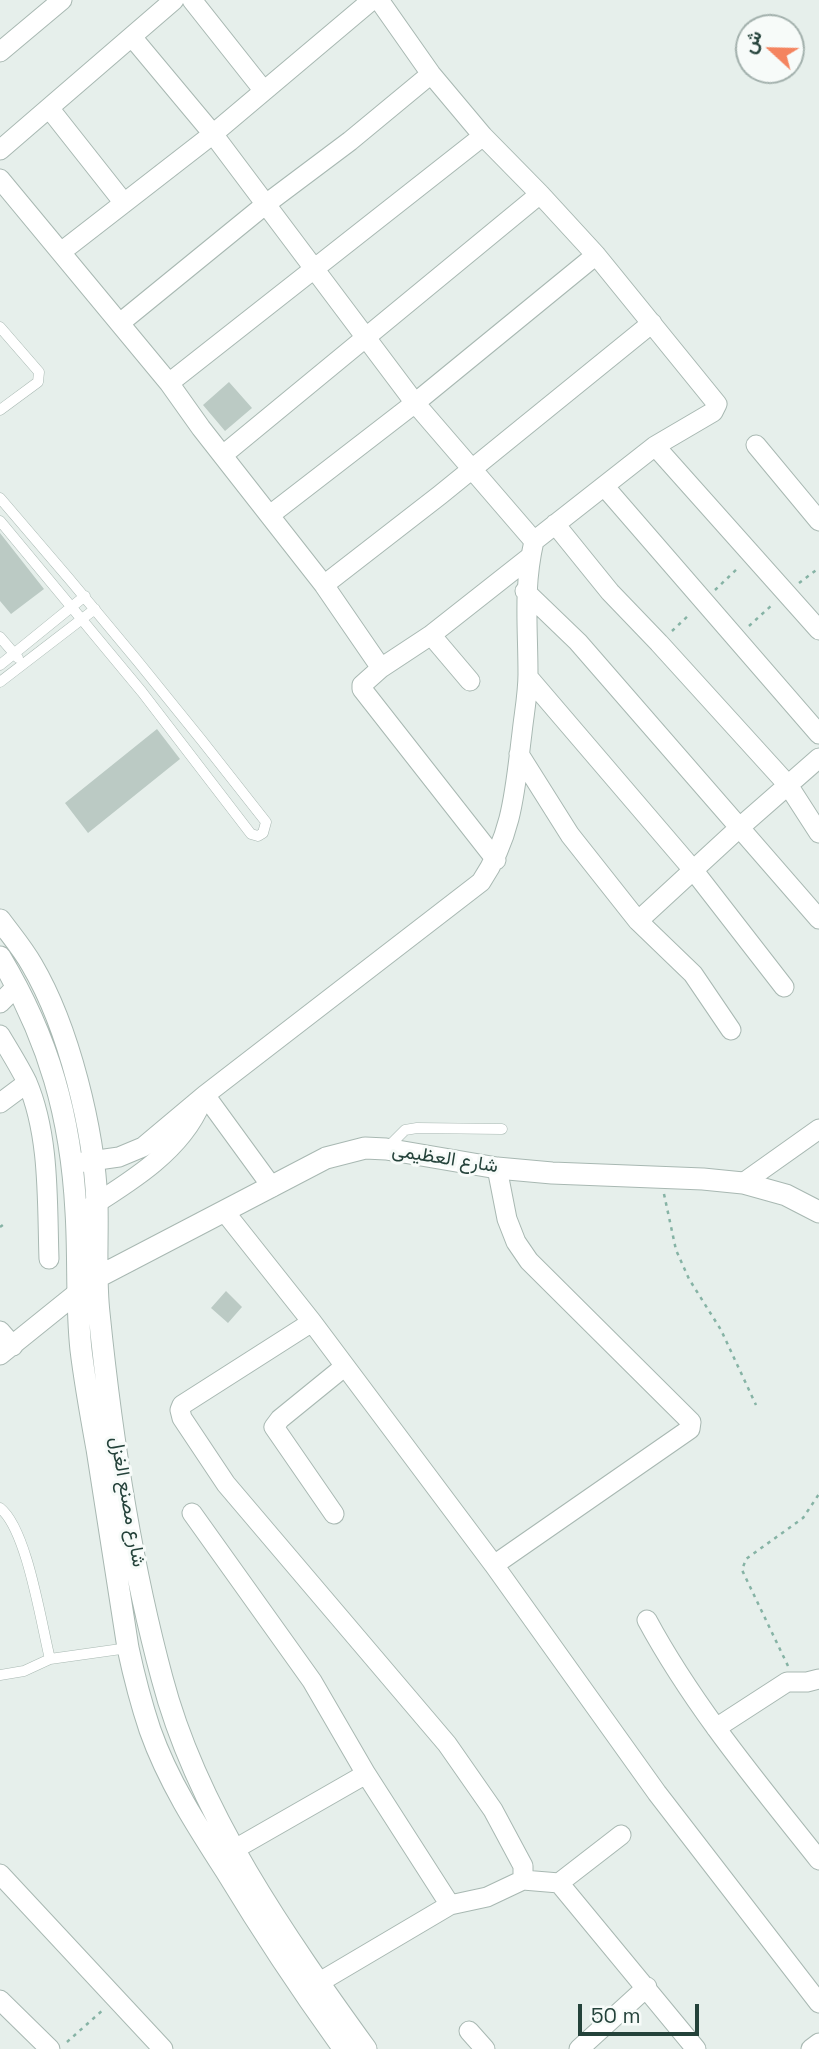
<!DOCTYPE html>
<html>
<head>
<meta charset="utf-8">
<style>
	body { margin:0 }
	#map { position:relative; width:819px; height:2049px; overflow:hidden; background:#e6efeb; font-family:"Space Grotesk",Vazirmatn,sans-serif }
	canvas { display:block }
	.north { position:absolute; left:735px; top:14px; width:70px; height:70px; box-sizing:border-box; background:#f7fbf9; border:2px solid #a3b1ad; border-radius:50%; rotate:292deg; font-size:19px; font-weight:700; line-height:28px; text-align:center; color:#24423a }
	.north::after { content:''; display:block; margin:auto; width:24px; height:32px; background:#f4845f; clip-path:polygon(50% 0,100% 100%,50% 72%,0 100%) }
	.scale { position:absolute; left:578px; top:2004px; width:121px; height:32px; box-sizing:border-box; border:4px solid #24423a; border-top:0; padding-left:9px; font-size:21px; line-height:24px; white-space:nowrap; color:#24423a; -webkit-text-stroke:5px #f7fbf9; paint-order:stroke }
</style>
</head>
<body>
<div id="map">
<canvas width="819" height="2049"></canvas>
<div class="north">ش</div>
<div class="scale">50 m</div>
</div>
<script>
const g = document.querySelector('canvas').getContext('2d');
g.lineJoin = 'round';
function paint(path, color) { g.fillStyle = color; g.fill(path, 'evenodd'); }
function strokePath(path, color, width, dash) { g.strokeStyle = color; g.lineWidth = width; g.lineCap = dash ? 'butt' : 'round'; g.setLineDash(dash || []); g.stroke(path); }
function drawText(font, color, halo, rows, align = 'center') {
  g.font = font + ' "Space Grotesk",Vazirmatn,sans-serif'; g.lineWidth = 6; g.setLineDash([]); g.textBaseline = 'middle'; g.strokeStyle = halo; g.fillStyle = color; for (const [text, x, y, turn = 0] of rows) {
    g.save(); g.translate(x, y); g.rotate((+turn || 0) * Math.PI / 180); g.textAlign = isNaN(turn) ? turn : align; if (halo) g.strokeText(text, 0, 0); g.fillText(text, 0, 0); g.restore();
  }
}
paint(new Path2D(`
	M 229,382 L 252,408 L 225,431 L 203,405 Z
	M 0,533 L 44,589 L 11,614 L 0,601 Z
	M 157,729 L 180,759 L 88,833 L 65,803 Z
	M 226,1291 L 242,1307 L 228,1323 L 211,1308 Z`), '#bbcac4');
const service = new Path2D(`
	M 0,327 L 39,372 L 38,382 L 0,410
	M 0,498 C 92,604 180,711 266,822 L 263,833 L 258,836 L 251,834 L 142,692 L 0,521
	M 0,637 L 18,658
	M 0,665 L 85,596
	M 0,682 L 95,609
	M 386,1149 L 405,1130 L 417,1128 L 502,1129
	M 0,1508 C 27,1529 41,1623 50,1659
	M 0,1675 L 24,1671 L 50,1659 L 128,1648`);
const minor = new Path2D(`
	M 192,0 L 264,91
	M 132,37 L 213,134 L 415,403 L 534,541
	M 0,52 L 62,0
	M 49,108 L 124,203
	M 0,150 L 174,0
	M 0,179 L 169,383 L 483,136
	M 61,252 L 213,134 L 372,0
	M 120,323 L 266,204 L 350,141 L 431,74
	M 169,383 L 201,428 L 324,585 L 381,668
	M 756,445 L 819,521
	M 655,446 L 819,630
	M 223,455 L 540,194
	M 604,486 L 819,734
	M 270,515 L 415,403 L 596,255
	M 555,524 L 610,592 L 659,643 L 788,785 L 819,833
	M 324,585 L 440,495 L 652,323
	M 525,591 L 578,642 L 819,919
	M 431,635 L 470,681
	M 528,677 L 694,871 L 784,987
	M 519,754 L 570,835 L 638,921 L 693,974 L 731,1030
	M 496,860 L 362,689 L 362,685 L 381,668 L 431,635 L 530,557
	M 638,921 L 739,828 L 819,758
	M 0,1003 L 17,986
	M 0,1035 C 9,1050 19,1066 27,1082 C 50,1136 47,1201 49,1259
	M 205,1095 L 272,1187
	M 0,1103 L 27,1083
	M 77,1163 L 119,1157 L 143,1147 L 205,1095 L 481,882 C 513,834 515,789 522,733 C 524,714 528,694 528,674 C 528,626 523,589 534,541 L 655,446 L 713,412 L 717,404 L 596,255 L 540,194 L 483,136 L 431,74 L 379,0
	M 743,1183 L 819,1129
	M 87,1209 C 130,1182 181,1151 201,1103
	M 224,1211 L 312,1322 L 494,1565 L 657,1793 L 819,2003
	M 312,1322 L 182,1405 L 180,1410 L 182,1418 L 226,1484 L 447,1744 L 493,1810 L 523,1866 L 523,1880
	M 0,1331 L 13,1346
	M 0,1355 L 77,1293
	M 192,1513 L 312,1681 L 366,1774 L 450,1905
	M 334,1514 L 274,1427 L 280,1419 L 344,1367
	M 494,1565 L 690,1429 L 691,1422 L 529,1261 L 516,1242 L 507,1219 L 497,1168
	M 647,1620 C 694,1707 758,1783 819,1860
	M 716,1728 L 787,1682 L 807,1682 L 819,1679
	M 235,1849 L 366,1774
	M 0,1874 L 163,2049
	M 559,1883 L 696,2049
	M 318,1983 L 450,1905 L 487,1897 L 523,1880 L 559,1883 L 621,1835
	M 0,2000 L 50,2049
	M 469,2031 L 485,2049
	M 579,2049 L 647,1987
	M 811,2049 L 819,2043`);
const tertiary = new Path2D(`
	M 0,920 C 11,935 23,949 32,965 C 69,1028 94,1130 97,1203 C 98,1240 95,1276 99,1313 C 111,1432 131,1563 162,1678 C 197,1812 286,1938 366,2049
	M 0,957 C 49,1039 71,1117 76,1212 C 79,1258 76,1304 81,1350 C 85,1383 91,1416 97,1449 C 107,1515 118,1581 128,1648 C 134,1676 141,1703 150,1730 C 168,1781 197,1826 226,1871 C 263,1932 302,1991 344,2049
	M 96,1278 L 326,1158 L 365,1148 L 386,1149 L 497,1168 L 552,1173 L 703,1179 L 743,1183 L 786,1195 L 819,1212`);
strokePath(service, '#a8b8b2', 11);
strokePath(minor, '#a8b8b2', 21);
strokePath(tertiary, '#a8b8b2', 23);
strokePath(new Path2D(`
	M 799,583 L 819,568
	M 715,590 L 738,568
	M 749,626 L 772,605
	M 672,631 L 690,614
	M 664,1194 L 676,1250 L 689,1279 L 721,1330 L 756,1405
	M 0,1227 L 4,1224
	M 788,1666 L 742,1570 L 746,1559 L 803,1518 L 819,1494
	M 67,2042 L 104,2009`), '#86b3a5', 2.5, [3.5, 5]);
strokePath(service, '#fff', 10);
strokePath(minor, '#fff', 19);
strokePath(tertiary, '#fff', 21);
drawText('19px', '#24423a', '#f7fbf9', [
	["شارع العظيمى",445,1159,9],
	["شارع مصنع الغزل",127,1502,80]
]);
</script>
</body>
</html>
